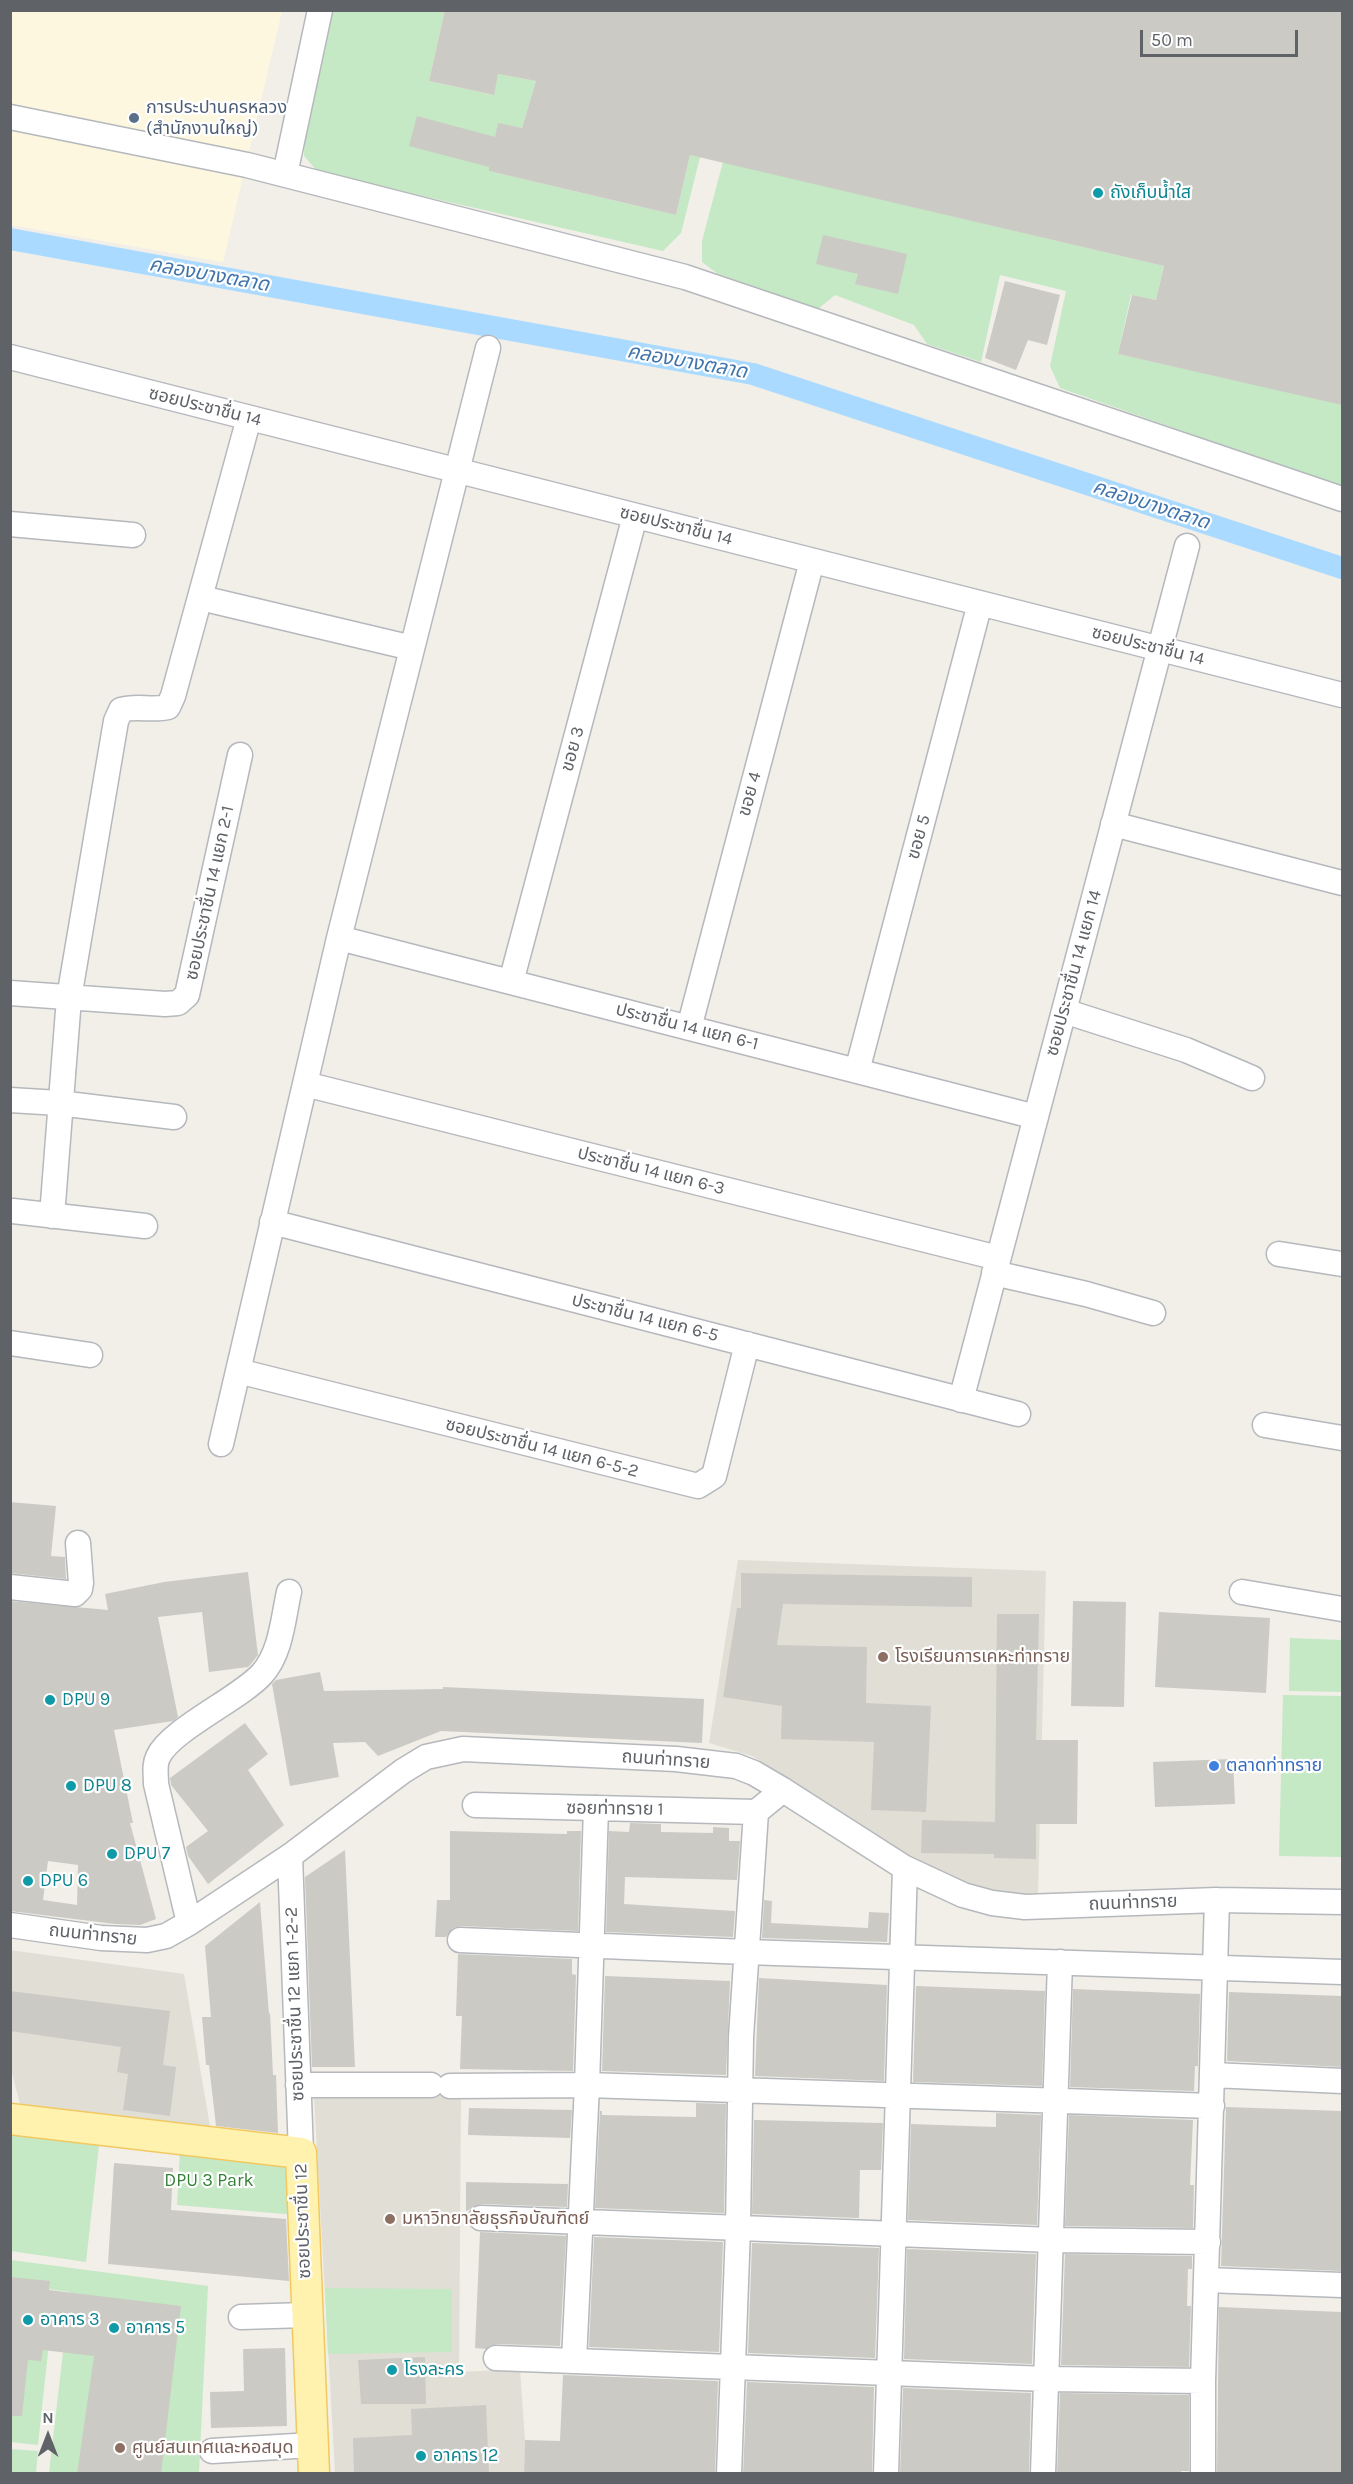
<!DOCTYPE html>
<html>
<head>
<meta charset="utf-8">
<style>
	body { margin:0 }
	#map { position:relative; width:1353px; height:2484px; overflow:hidden; background:#f1efe8; font-family:Karla,sans-serif }
	canvas { display:block }
	.frame { position:absolute; inset:0; border:12px solid #5f6368; pointer-events:none }
	.north { position:absolute; left:18px; top:2406px; width:60px; height:60px; -webkit-text-stroke:4px #fff; paint-order:stroke; rotate:0deg; font-size:16px; font-weight:700; line-height:24px; text-align:center; color:#5f6368 }
	.north::after { content:''; display:block; margin:auto; width:21px; height:27px; background:#5f6368; clip-path:polygon(50% 0,100% 100%,50% 72%,0 100%) }
	.scale { position:absolute; left:1140px; top:30px; width:158px; height:27px; box-sizing:border-box; border:3px solid #5f6368; border-top:0; padding-left:8px; font-size:18px; line-height:21px; white-space:nowrap; color:#5f6368; -webkit-text-stroke:4px #fff; paint-order:stroke }
</style>
</head>
<body>
<div id="map">
<canvas width="1353" height="2484"></canvas>
<div class="frame"></div>
<div class="north">N</div>
<div class="scale">50 m</div>
</div>
<script>
const g = document.querySelector('canvas').getContext('2d');
g.lineJoin = 'round';
function paint(path, color) { g.fillStyle = color; g.fill(path, 'evenodd'); }
function strokePath(path, color, width, dash) { g.strokeStyle = color; g.lineWidth = width; g.lineCap = dash ? 'butt' : 'round'; g.setLineDash(dash || []); g.stroke(path); }
function drawText(font, color, halo, rows, align = 'center') {
  g.font = font + ' Karla,"Noto Sans Thai",sans-serif'; g.lineWidth = 4.5; g.setLineDash([]); g.textBaseline = 'middle'; g.strokeStyle = halo; g.fillStyle = color; for (const [text, x, y, turn = 0] of rows) {
    g.save(); g.translate(x, y); g.rotate((+turn || 0) * Math.PI / 180); g.textAlign = isNaN(turn) ? turn : align; if (halo) g.strokeText(text, 0, 0); g.fillText(text, 0, 0); g.restore();
  }
}
paint(new Path2D(`
	M 10,11 L 282,11 L 223,262 L 11,225 Z`), '#fef7e0');
paint(new Path2D(`
	M 738,1560 L 1046,1571 L 1038,1895 L 995,1896 L 935,1872 L 752,1756 L 709,1743 Z
	M 10,1950 L 184,1974 L 211,2132 L 22,2112 L 11,2069 Z
	M 461,2094 L 459,2372 L 520,2369 L 525,2440 L 524,2473 L 335,2473 L 314,2097 Z`), '#e1ded6');
paint(new Path2D(`
	M 445,10 L 429,81 L 493,95 L 498,74 L 536,81 L 522,128 L 498,124 L 489,171 L 676,215 L 690,155 L 700,157 L 681,233 L 663,251 L 318,172 L 304,156 L 305,126 L 332,11 Z
	M 723,162 L 1164,266 L 1156,300 L 1131,295 L 1118,354 L 1342,404 L 1342,487 L 1060,388 L 1050,366 L 1066,291 L 1000,275 L 981,362 L 927,344 L 914,325 L 835,295 L 818,309 L 718,274 L 702,262 L 702,241 Z
	M 1290,1638 L 1342,1640 L 1342,1692 L 1289,1691 Z
	M 1283,1695 L 1342,1696 L 1342,1857 L 1279,1856 Z
	M 10,2133 L 99,2145 L 86,2262 L 11,2251 Z
	M 180,2150 L 296,2164 L 297,2215 L 177,2205 Z
	M 11,2260 L 208,2286 L 199,2473 L 49,2473 L 70,2292 L 11,2284 Z
	M 325,2288 L 452,2289 L 452,2352 L 328,2354 Z
	M 11,2290 L 54,2296 L 38,2445 L 11,2442 Z
	M 10,2449 L 38,2451 L 36,2473 L 11,2473 Z`), '#c5e8c5');
strokePath(new Path2D(`
	M 10,239 L 753,374 L 1342,568`), '#aadaff', 22);
paint(new Path2D(`
	M 445,10 L 1342,10 L 1342,405 L 1118,354 L 1132,295 L 1156,300 L 1164,266 L 690,155 L 676,215 L 489,171 L 489,167 L 409,146 L 417,116 L 495,137 L 498,123 L 522,128 L 536,81 L 498,74 L 494,95 L 429,81 Z
	M 823,235 L 907,254 L 898,294 L 855,284 L 858,274 L 816,264 Z
	M 1005,281 L 1060,295 L 1047,345 L 1028,340 L 1016,370 L 985,358 Z
	M 10,1502 L 56,1506 L 51,1556 L 65,1557 L 66,1579 L 10,1573 Z
	M 248,1572 L 258,1655 L 251,1664 L 248,1667 L 209,1672 L 202,1612 L 158,1617 L 178,1717 L 173,1721 L 114,1730 L 133,1823 L 130,1823 L 156,1919 L 140,1925 L 115,1924 L 10,1911 L 10,1601 L 108,1610 L 105,1594 L 164,1582 ZM 48,1861 L 78,1865 L 77,1905 L 43,1900 Z
	M 741,1573 L 972,1577 L 972,1607 L 783,1604 L 777,1645 L 867,1647 L 866,1703 L 931,1706 L 926,1812 L 871,1810 L 874,1742 L 781,1739 L 782,1706 L 723,1697 L 737,1608 L 741,1608 Z
	M 1073,1601 L 1126,1602 L 1124,1707 L 1071,1706 Z
	M 1159,1612 L 1270,1618 L 1266,1693 L 1155,1687 Z
	M 997,1614 L 1039,1614 L 1036,1740 L 1078,1740 L 1077,1824 L 1036,1824 L 1036,1859 L 994,1858 L 994,1854 L 921,1853 L 922,1820 L 995,1822 Z
	M 320,1672 L 324,1691 L 443,1689 L 443,1687 L 704,1699 L 702,1743 L 441,1731 L 378,1756 L 365,1742 L 333,1743 L 339,1777 L 290,1786 L 272,1684 L 276,1680 Z
	M 245,1723 L 268,1754 L 248,1770 L 284,1825 L 208,1884 L 188,1856 L 186,1847 L 208,1831 L 171,1785 L 170,1778 Z
	M 1233,1759 L 1235,1804 L 1155,1807 L 1153,1762 Z
	M 630,1823 L 661,1824 L 661,1832 L 713,1833 L 713,1827 L 729,1828 L 729,1841 L 740,1841 L 737,1880 L 625,1877 L 624,1904 L 735,1911 L 733,1937 L 606,1932 L 609,1831 L 629,1832 Z
	M 450,1831 L 567,1834 L 567,1831 L 581,1831 L 578,1931 L 461,1926 L 453,1928 L 446,1937 L 435,1937 L 437,1900 L 450,1900 Z
	M 345,1850 L 355,2067 L 312,2067 L 305,1877 Z
	M 764,1900 L 772,1901 L 771,1923 L 868,1928 L 869,1912 L 889,1913 L 887,1942 L 762,1938 Z
	M 260,1902 L 269,2014 L 270,2013 L 273,2075 L 276,2075 L 278,2133 L 216,2126 L 209,2065 L 206,2065 L 202,2017 L 211,2017 L 205,1946 Z
	M 458,1954 L 572,1959 L 572,1974 L 576,1975 L 573,2071 L 460,2069 L 462,2016 L 456,2016 Z
	M 605,1976 L 730,1981 L 726,2075 L 602,2071 Z
	M 759,1978 L 887,1985 L 884,2081 L 755,2076 Z
	M 916,1986 L 1045,1991 L 1042,2086 L 913,2082 Z
	M 1073,1989 L 1200,1994 L 1198,2066 L 1195,2066 L 1194,2091 L 1070,2087 Z
	M 10,1991 L 170,2011 L 163,2065 L 176,2067 L 170,2116 L 123,2110 L 128,2074 L 117,2072 L 121,2047 L 10,2031 Z
	M 1229,1992 L 1342,1996 L 1342,2067 L 1227,2061 Z
	M 696,2103 L 726,2104 L 724,2213 L 595,2208 L 600,2111 L 602,2111 L 602,2115 L 696,2117 Z
	M 1226,2107 L 1342,2111 L 1342,2271 L 1221,2266 Z
	M 469,2108 L 572,2110 L 570,2138 L 468,2135 Z
	M 996,2113 L 1041,2115 L 1037,2225 L 908,2220 L 911,2124 L 996,2127 Z
	M 1069,2115 L 1193,2120 L 1190,2185 L 1194,2185 L 1193,2228 L 1065,2226 Z
	M 754,2120 L 883,2123 L 881,2170 L 860,2170 L 859,2218 L 752,2214 Z
	M 114,2163 L 173,2168 L 171,2210 L 286,2219 L 289,2281 L 108,2264 Z
	M 466,2182 L 568,2184 L 567,2207 L 482,2204 L 466,2211 Z
	M 480,2232 L 566,2236 L 560,2346 L 497,2344 L 486,2349 L 475,2348 Z
	M 594,2237 L 723,2242 L 719,2352 L 589,2347 Z
	M 752,2243 L 879,2248 L 875,2358 L 748,2353 Z
	M 907,2249 L 1036,2254 L 1032,2364 L 904,2359 Z
	M 1065,2254 L 1192,2256 L 1192,2269 L 1188,2269 L 1187,2306 L 1191,2306 L 1189,2367 L 1061,2365 Z
	M 10,2277 L 50,2281 L 49,2290 L 181,2306 L 161,2474 L 77,2474 L 94,2356 L 43,2350 L 41,2361 L 28,2360 L 22,2416 L 10,2416 Z
	M 1219,2307 L 1342,2312 L 1342,2474 L 1217,2473 Z
	M 285,2348 L 287,2426 L 211,2428 L 210,2392 L 244,2391 L 243,2349 Z
	M 425,2357 L 426,2404 L 361,2404 L 358,2360 Z
	M 563,2375 L 718,2381 L 715,2474 L 524,2474 L 525,2440 L 560,2441 Z
	M 747,2382 L 874,2387 L 872,2474 L 743,2474 Z
	M 903,2388 L 1031,2393 L 1029,2474 L 900,2474 Z
	M 1060,2393 L 1189,2395 L 1189,2471 L 1181,2471 L 1181,2474 L 1057,2474 Z
	M 486,2405 L 489,2474 L 354,2474 L 353,2438 L 412,2435 L 411,2409 Z`), '#cccac5');
const minor = new Path2D(`
	M 10,117 L 247,165 L 685,277 L 1342,499
	M 285,174 L 320,10
	M 10,357 L 1342,695
	M 10,524 L 133,535
	M 201,598 L 412,648
	M 1113,824 L 1342,883
	M 339,938 L 1036,1117
	M 511,982 L 635,516
	M 10,993 L 165,1004 L 178,1003 L 187,995 L 240,755
	M 1064,1011 L 1186,1050 L 1252,1078
	M 689,1028 L 812,561
	M 857,1071 L 980,603
	M 305,1084 L 998,1258
	M 10,1100 L 59,1103 L 174,1117
	M 13,1211 L 145,1226
	M 52,1216 L 69,998 L 116,721 L 121,710 C 137,705 152,711 168,707 L 173,696 L 249,418
	M 272,1222 L 1018,1414
	M 1279,1254 L 1342,1264
	M 994,1273 L 1086,1294 L 1153,1313
	M 10,1343 L 90,1355
	M 238,1371 L 698,1486 L 714,1476 L 747,1344
	M 961,1400 L 1187,546
	M 1265,1425 L 1342,1438
	M 221,1444 L 339,938 L 488,348
	M 10,1587 L 75,1594 L 80,1589 L 81,1583 L 78,1543
	M 1242,1592 L 1342,1609
	M 475,1805 L 756,1812
	M 290,1856 L 301,2153
	M 189,1923 L 156,1784 C 156,1774 154,1765 158,1757 C 170,1730 239,1699 262,1674 C 281,1653 283,1619 289,1592
	M 10,1925 L 101,1938 L 147,1940 L 166,1936 L 189,1923 L 290,1856 L 403,1771 L 426,1757 L 463,1749 L 676,1759 L 736,1766 L 754,1773 L 783,1790 L 905,1868 L 963,1895 L 992,1903 L 1025,1907 L 1217,1900 L 1342,1902
	M 460,1940 L 746,1952 L 1342,1972
	M 1213,2075 L 1342,2081
	M 298,2085 L 431,2085
	M 450,2086 L 587,2085 L 1212,2106
	M 481,2218 L 1052,2240 L 1208,2242
	M 1206,2280 L 1342,2285
	M 241,2317 L 306,2315
	M 496,2358 L 1047,2379 L 1203,2381
	M 574,2361 L 587,2085 L 596,1808
	M 212,2451 L 312,2445
	M 729,2474 L 738,2228 L 741,2037 L 756,1812 L 783,1790
	M 886,2474 L 905,1868
	M 1043,2474 L 1060,1962
	M 1203,2474 L 1203,2381 L 1217,1900`);
const major = new Path2D(`
	M 10,2119 L 301,2153 L 314,2474`);
strokePath(minor, '#b5b8bc', 27);
strokePath(major, '#f2c960', 33);
strokePath(minor, '#fff', 24);
strokePath(major, '#fff2af', 30);
for (const [x, y, r, color] of [
	[134,118,6,"#5c6f8a"],
	[1098,193,6,"#0f9aa8"],
	[883,1657,6,"#8d6e63"],
	[50,1700,6,"#0f9aa8"],
	[1214,1766,6,"#3f7fe0"],
	[71,1786,6,"#0f9aa8"],
	[112,1854,6,"#0f9aa8"],
	[28,1881,6,"#0f9aa8"],
	[390,2219,6,"#8d6e63"],
	[28,2320,6,"#0f9aa8"],
	[114,2328,6,"#0f9aa8"],
	[392,2370,6,"#0f9aa8"],
	[120,2448,6,"#8d6e63"],
	[421,2456,6,"#0f9aa8"]
]) { const dot = new Path2D(); dot.arc(x, y, r, 0, 2 * Math.PI); g.fillStyle = color; g.fill(dot); strokePath(dot, '#fff', 2); }
drawText('18px', '#4e5e75', '#fff', [
	["การประปานครหลวง",146,108],
	["(สำนักงานใหญ่)",146,129]
], 'left');
drawText('18px', '#0d838f', '#fff', [
	["ถังเก็บน้ำใส",1110,193],
	["DPU 9",62,1700],
	["DPU 8",83,1786],
	["DPU 7",124,1854],
	["DPU 6",40,1881],
	["อาคาร 3",40,2320],
	["อาคาร 5",126,2328],
	["โรงละคร",404,2370],
	["อาคาร 12",433,2456]
], 'left');
drawText('18px', '#5f6368', '#fff', [
	["ซอยประชาชื่น 14",205,407,14],
	["ซอยประชาชื่น 14",676,526,14],
	["ซอยประชาชื่น 14",1148,646,14],
	["ขอย 3",573,749,-75],
	["ขอย 4",750,794,-75],
	["ฃอย 5",919,837,-75],
	["ซอยประชาชื่น 14 แยก 2-1",210,893,-78],
	["ซอยประชาชื่น 14 แยก 14",1074,973,-75],
	["ประชาชื่น 14 แยก 6-1",687,1027,14],
	["ประชาชื่น 14 แยก 6-3",651,1171,14],
	["ประชาชื่น 14 แยก 6-5",645,1318,14],
	["ซอยประชาชื่น 14 แยก 6-5-2",542,1448,14],
	["ถนนท่าทราย",666,1760,4],
	["ซอยท่าทราย 1",615,1809,1],
	["ถนนท่าทราย",1133,1903,-2],
	["ถนนท่าทราย",93,1935,6],
	["ซอยประชาชื่น 12 แยก 1-2-2",295,2004,-92],
	["ซอยประชาชื่น 12",303,2221,-92]
]);
drawText('18px', '#785e54', '#fff', [
	["โรงเรียนการเคหะท่าทราย",895,1657],
	["มหาวิทยาลัยธุรกิจบัณฑิตย์",402,2219],
	["ศูนย์สนเทศและหอสมุด",132,2448]
], 'left');
drawText('18px', '#366cbe', '#fff', [
	["ตลาดท่าทราย",1226,1766]
], 'left');
drawText('18px', '#348238', '#fff', [
	["DPU 3 Park",209,2181]
]);
drawText('italic 20px', '#4174aa', '#fff', [
	["คลองบางตลาด",209,275,10],
	["คลองบางตลาด",687,362,10],
	["คลองบางตลาด",1151,505,18]
]);
</script>
</body>
</html>
